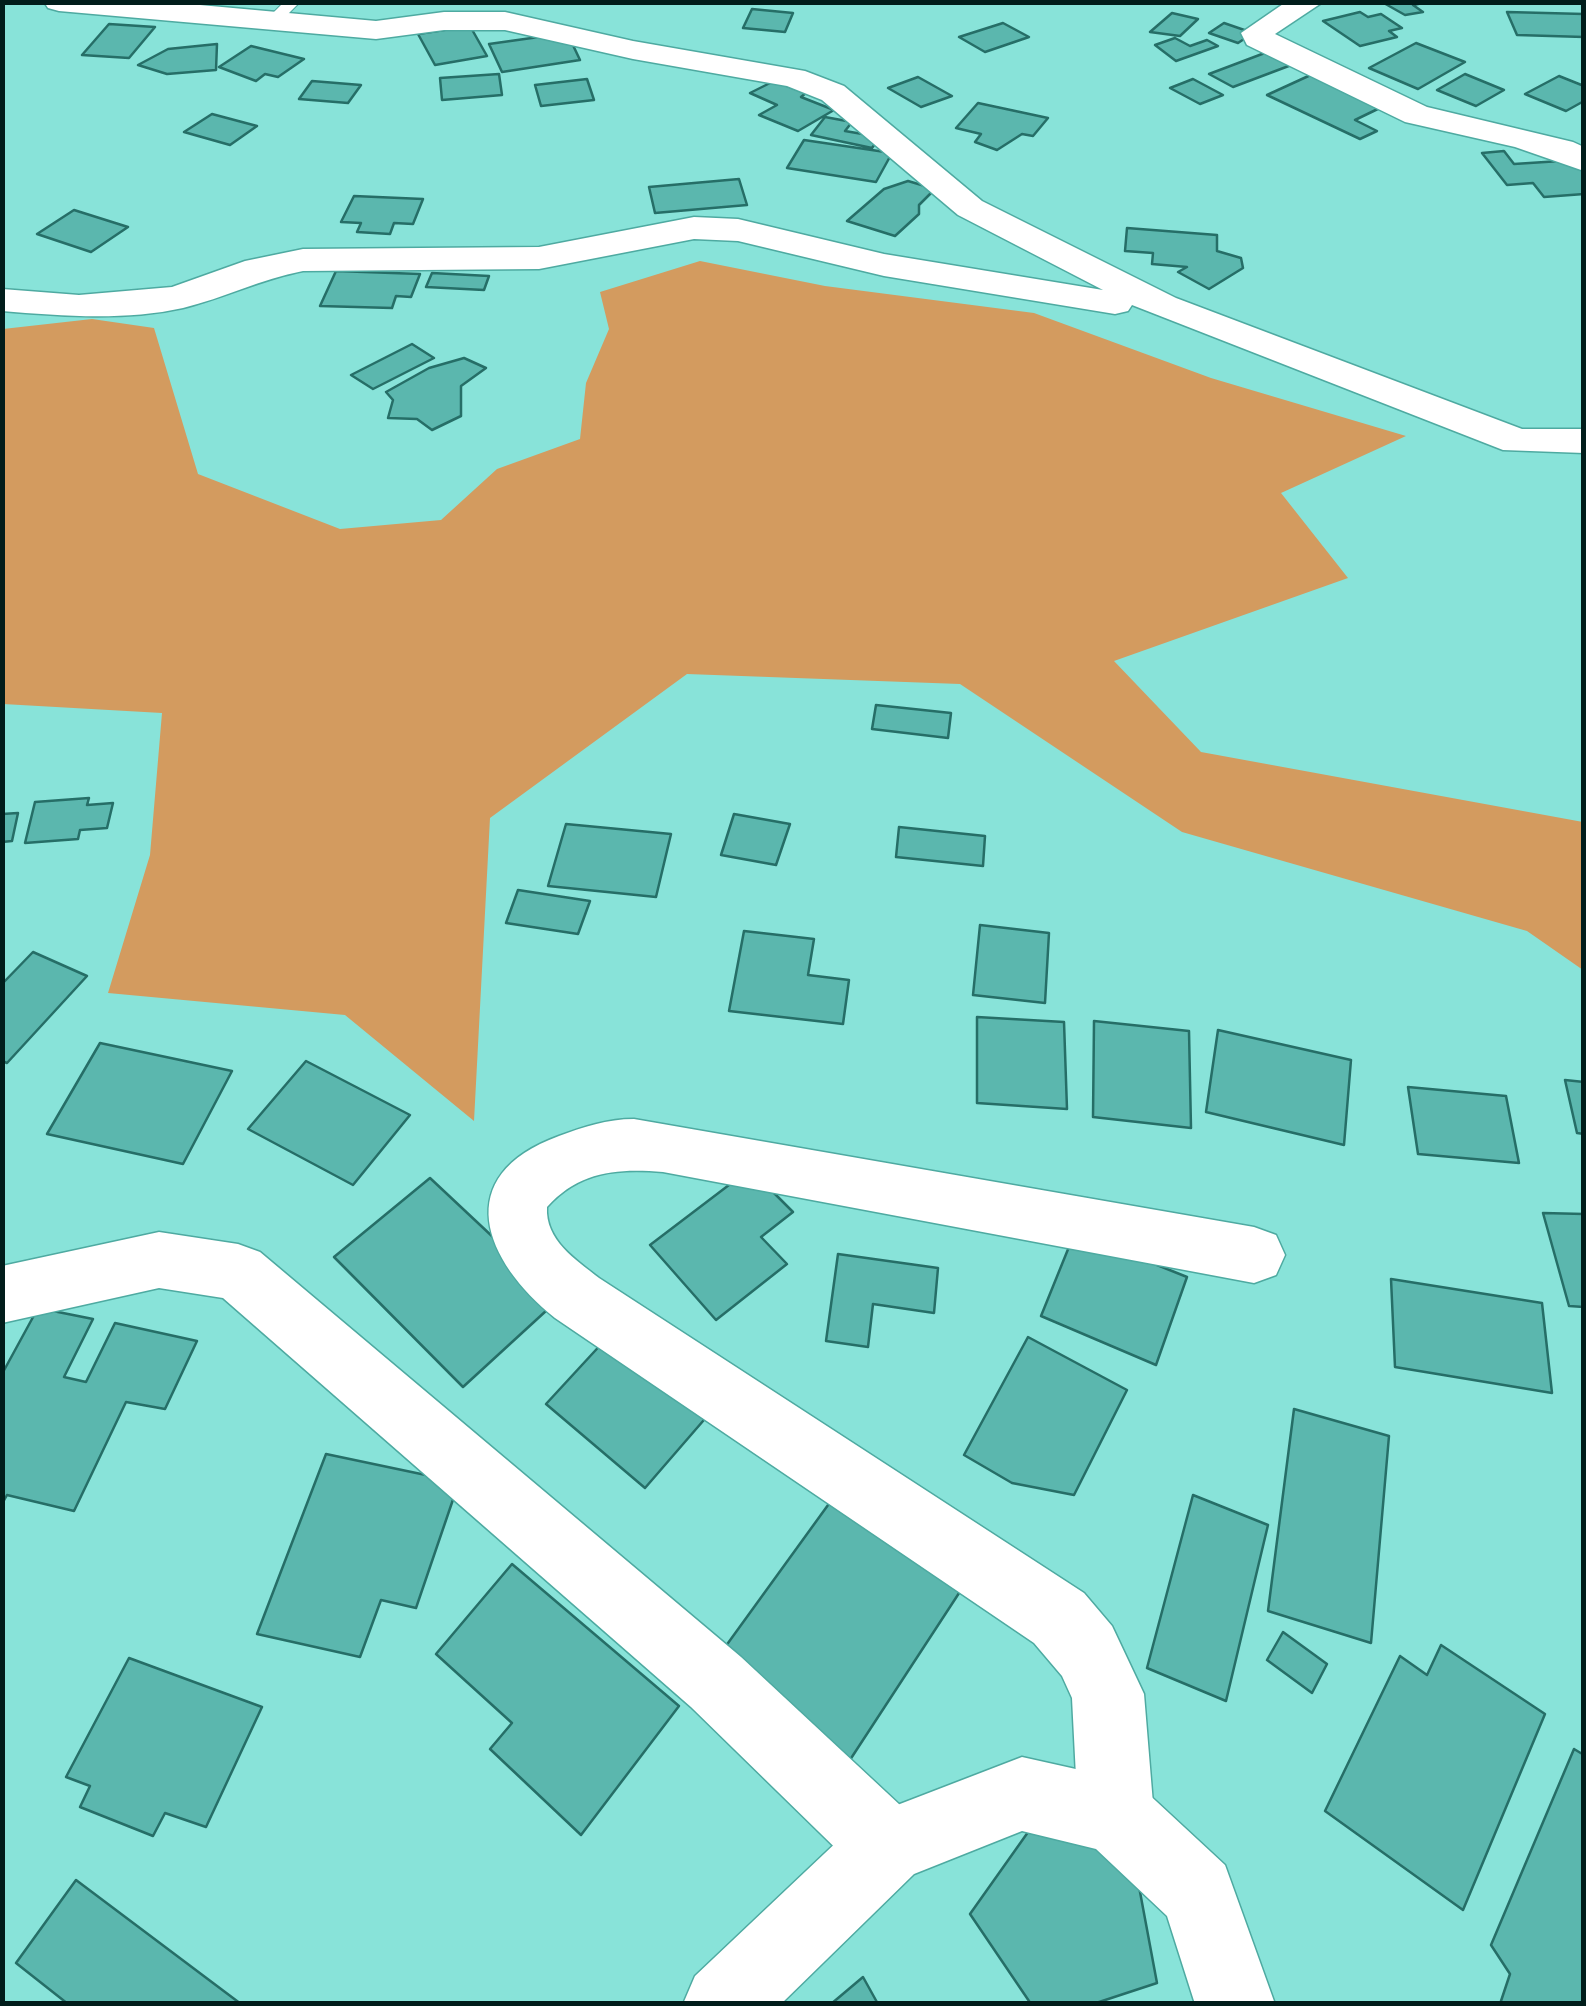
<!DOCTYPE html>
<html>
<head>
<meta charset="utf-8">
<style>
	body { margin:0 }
	#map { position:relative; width:1586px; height:2006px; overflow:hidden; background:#88e3d9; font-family:"Libre Baskerville",serif }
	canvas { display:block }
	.frame { position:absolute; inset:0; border:5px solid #011d1b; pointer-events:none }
</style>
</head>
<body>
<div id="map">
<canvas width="1586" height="2006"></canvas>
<div class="frame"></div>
</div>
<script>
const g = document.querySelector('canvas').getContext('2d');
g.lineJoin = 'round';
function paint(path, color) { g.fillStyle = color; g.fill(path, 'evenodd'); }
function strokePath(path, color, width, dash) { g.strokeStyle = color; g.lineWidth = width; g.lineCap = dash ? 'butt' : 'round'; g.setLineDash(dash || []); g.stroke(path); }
paint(new Path2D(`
	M 700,261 L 825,286 L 1034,313 L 1211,378 L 1406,436 L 1281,493 L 1348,578 L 1114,661 L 1201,752 L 1583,822 L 1583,970 L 1527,931 L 1182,832 L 960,684 L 687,674 L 490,818 L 474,1121 L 345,1015 L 108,993 L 150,855 L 162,713 L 3,704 L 3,329 L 92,319 L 154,328 L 198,474 L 340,529 L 441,520 L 497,469 L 580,439 L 586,383 L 609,329 L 600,292 Z`), '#d39b5f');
const building = new Path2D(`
	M 1382,2 L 1428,2 L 1413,5 L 1423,12 L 1405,15 Z
	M 752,9 L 793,13 L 785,32 L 743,28 Z
	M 1360,12 L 1368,17 L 1381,14 L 1402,28 L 1389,31 L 1397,37 L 1360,46 L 1323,21 Z
	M 1507,12 L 1584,14 L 1584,37 L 1517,35 Z
	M 1172,13 L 1198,19 L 1180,36 L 1150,32 Z
	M 1003,23 L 1029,37 L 985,52 L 959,37 Z
	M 1224,23 L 1253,33 L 1238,43 L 1209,33 Z
	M 109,24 L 155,27 L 129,58 L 82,55 Z
	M 470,26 L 487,56 L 435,65 L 418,34 Z
	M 546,36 L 571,41 L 580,60 L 502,72 L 489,44 Z
	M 1175,38 L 1190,46 L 1207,40 L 1218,46 L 1176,61 L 1155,45 Z
	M 1416,43 L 1465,62 L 1418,89 L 1369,68 Z
	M 217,44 L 216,70 L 167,74 L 138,65 L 168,49 Z
	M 251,46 L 304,59 L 278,77 L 265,74 L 256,81 L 219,67 Z
	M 1270,51 L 1294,64 L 1233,87 L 1209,74 Z
	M 1315,73 L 1386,105 L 1355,120 L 1377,131 L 1360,139 L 1267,95 Z
	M 499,74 L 502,95 L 442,100 L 440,78 Z
	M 1465,74 L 1504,90 L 1476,106 L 1437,90 Z
	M 1559,76 L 1584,86 L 1584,101 L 1566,111 L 1525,94 Z
	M 918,77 L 952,96 L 921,107 L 888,88 Z
	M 587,79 L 594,100 L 541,106 L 535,85 Z
	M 1193,79 L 1223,95 L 1200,104 L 1170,88 Z
	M 312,81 L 361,85 L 348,103 L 299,99 Z
	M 774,81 L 806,93 L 801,97 L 834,110 L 798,131 L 759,115 L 777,105 L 750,93 Z
	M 978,103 L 1048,118 L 1033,136 L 1022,134 L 997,150 L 975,142 L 981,134 L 956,128 Z
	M 212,114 L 257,126 L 230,145 L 184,132 Z
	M 825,117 L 852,122 L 845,131 L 880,137 L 872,148 L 811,135 Z
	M 804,140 L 892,153 L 876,182 L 787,168 Z
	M 1504,151 L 1514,164 L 1576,160 L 1584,170 L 1584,194 L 1544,197 L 1533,183 L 1507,185 L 1482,153 Z
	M 739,179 L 747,205 L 655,213 L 649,187 Z
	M 908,181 L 935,189 L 919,205 L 919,214 L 895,236 L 847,221 L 884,189 Z
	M 354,196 L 423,199 L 413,224 L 394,223 L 390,234 L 357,232 L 361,223 L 341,222 Z
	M 74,210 L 128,227 L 91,252 L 37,234 Z
	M 1127,228 L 1217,235 L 1217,251 L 1241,258 L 1243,268 L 1209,289 L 1178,272 L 1187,267 L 1152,264 L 1153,253 L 1125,251 Z
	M 336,271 L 420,274 L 411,297 L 396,296 L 392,308 L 320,306 Z
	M 432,273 L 489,276 L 484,290 L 426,287 Z
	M 412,344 L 434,358 L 373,389 L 351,375 Z
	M 464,358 L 486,368 L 461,386 L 461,416 L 432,430 L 417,419 L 388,418 L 393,400 L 386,392 L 429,368 Z
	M 876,705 L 951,713 L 948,738 L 872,729 Z
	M 89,798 L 87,805 L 113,803 L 107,828 L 80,830 L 78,839 L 25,843 L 35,802 Z
	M 18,813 L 12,841 L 2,842 L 2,814 Z
	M 734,814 L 790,824 L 776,865 L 721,855 Z
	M 566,824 L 671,834 L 656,897 L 548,886 Z
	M 899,827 L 985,836 L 983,866 L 896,857 Z
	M 518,890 L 590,901 L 578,934 L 506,923 Z
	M 980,925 L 1049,933 L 1045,1003 L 973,995 Z
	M 744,931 L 814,939 L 808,975 L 849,980 L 843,1024 L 729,1011 Z
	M 33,952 L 87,976 L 7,1063 L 2,1061 L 2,984 Z
	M 977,1017 L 1064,1022 L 1067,1109 L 977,1103 Z
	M 1094,1021 L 1189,1031 L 1191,1128 L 1093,1117 Z
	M 1218,1030 L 1351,1060 L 1344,1145 L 1206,1112 Z
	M 100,1043 L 232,1071 L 183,1164 L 47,1134 Z
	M 306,1061 L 410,1115 L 353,1185 L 248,1129 Z
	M 1565,1080 L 1584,1082 L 1584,1134 L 1577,1133 Z
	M 1408,1087 L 1506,1096 L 1519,1163 L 1418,1154 Z
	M 750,1169 L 793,1212 L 761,1237 L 787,1264 L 716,1320 L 650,1245 Z
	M 430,1178 L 559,1299 L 463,1387 L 334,1257 Z
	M 1543,1213 L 1584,1214 L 1584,1307 L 1569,1306 Z
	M 1075,1232 L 1187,1277 L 1156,1365 L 1041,1316 Z
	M 838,1254 L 938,1268 L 934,1313 L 873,1304 L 868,1347 L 826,1341 Z
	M 1391,1279 L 1542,1303 L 1552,1393 L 1395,1367 Z
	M 38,1308 L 93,1319 L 64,1377 L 86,1382 L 115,1323 L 197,1341 L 165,1409 L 126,1402 L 74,1511 L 7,1495 L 2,1504 L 2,1374 Z
	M 617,1327 L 716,1406 L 645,1488 L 546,1404 Z
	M 1028,1337 L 1127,1390 L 1074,1495 L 1012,1483 L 964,1455 Z
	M 1294,1409 L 1389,1436 L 1371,1643 L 1268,1611 Z
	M 326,1454 L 459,1482 L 416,1608 L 381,1600 L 360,1657 L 257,1634 Z
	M 836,1494 L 963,1587 L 846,1766 L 715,1661 Z
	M 1193,1495 L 1268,1525 L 1226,1701 L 1147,1668 Z
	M 512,1564 L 679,1706 L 581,1835 L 490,1749 L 512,1723 L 436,1654 Z
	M 1283,1632 L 1327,1664 L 1312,1693 L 1267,1660 Z
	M 1441,1645 L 1545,1714 L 1463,1910 L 1325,1811 L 1400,1656 L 1427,1675 Z
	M 129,1658 L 262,1707 L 206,1827 L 165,1813 L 153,1836 L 80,1807 L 90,1786 L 66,1777 Z
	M 1574,1749 L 1584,1755 L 1584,2004 L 1500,2004 L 1510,1974 L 1491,1945 Z
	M 1043,1811 L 1132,1849 L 1157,1983 L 1093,2004 L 1031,2004 L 970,1914 Z
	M 76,1880 L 241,2004 L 68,2004 L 16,1963 Z
	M 863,1977 L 878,2004 L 831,2004 Z`);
paint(building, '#5bb7ae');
strokePath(building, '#266e67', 2.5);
const service = new Path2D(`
	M 284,2 L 300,2 L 280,22 L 270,22 L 270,16 Z`);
const minor = new Path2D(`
	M 44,2 L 167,2 L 376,21 L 444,12 L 505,12 L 633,41 L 805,71 L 844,86 L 982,201 L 1176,298 L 1522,429 L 1584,429 L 1584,453 L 1503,450 L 1132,305 L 1128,311 L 1115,314 L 884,276 L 738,241 L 694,239 L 539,269 L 303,271 C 261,279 224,298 183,308 C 125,321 61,316 2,311 L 2,289 L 79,295 L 172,287 L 245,261 L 303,249 L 539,247 L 694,217 L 738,219 L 884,254 L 1103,290 L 958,215 L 822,100 L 787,86 L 633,59 L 505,30 L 444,30 L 376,39 L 59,11 L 48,8 Z
	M 1286,2 L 1323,2 L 1275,34 L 1427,107 L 1573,142 L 1584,147 L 1584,171 L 1515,147 L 1405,122 L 1247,45 L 1241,33 Z
	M 634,1119 L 1254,1227 L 1276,1235 L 1285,1255 L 1276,1275 L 1254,1283 L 663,1172 C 618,1168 579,1171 547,1207 C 545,1240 575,1259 599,1278 L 1084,1593 L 1112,1626 L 1144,1694 L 1154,1816 L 1143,1843 L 1116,1854 L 1089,1843 L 1078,1816 L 1072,1698 L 1062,1676 L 1034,1643 L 555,1318 C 484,1261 449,1176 559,1136 C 583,1127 607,1119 634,1119 Z
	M 159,1232 L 238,1244 L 260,1252 L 741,1657 L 915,1819 L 926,1846 L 915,1873 L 888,1884 L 861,1873 L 691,1707 L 223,1298 L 159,1288 L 2,1323 L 2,1266 Z`);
const tertiary = new Path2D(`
	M 1022,1757 L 1116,1778 L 1143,1789 L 1225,1865 L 1275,2004 L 1195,2004 L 1167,1916 L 1096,1849 L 1022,1831 L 914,1874 L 781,2004 L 683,2004 L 695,1976 L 861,1819 Z`);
strokePath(service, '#4eaaa1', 2);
strokePath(minor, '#4eaaa1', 3);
strokePath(tertiary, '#4eaaa1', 3);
paint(service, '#fff');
paint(minor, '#fff');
paint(tertiary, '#fff');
</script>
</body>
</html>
